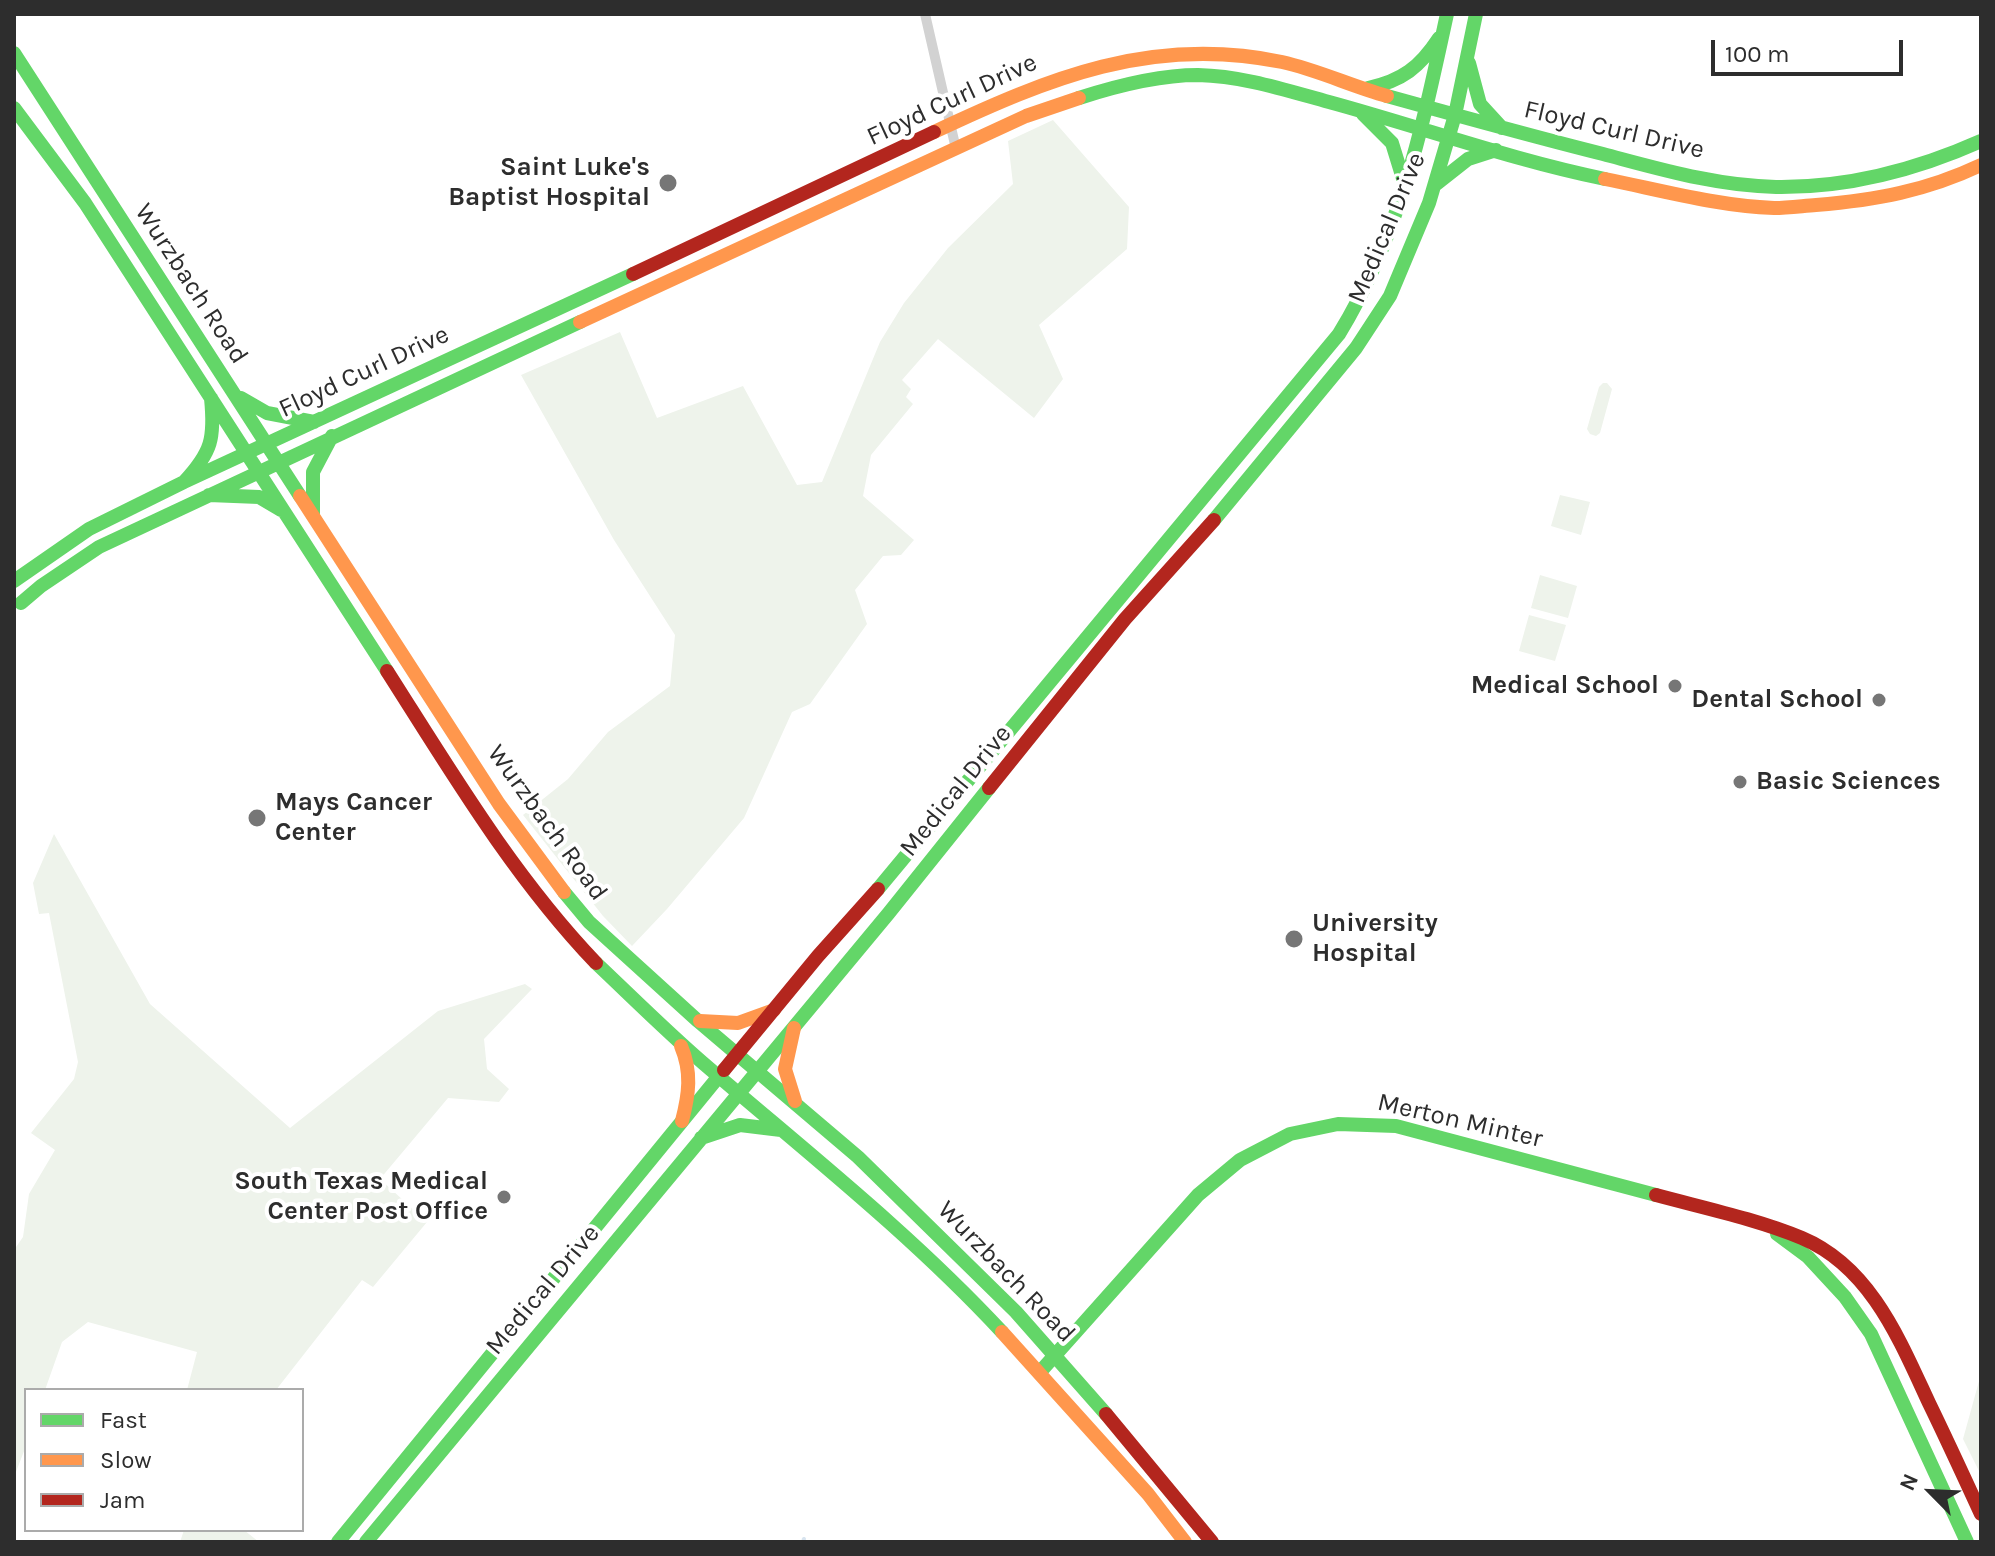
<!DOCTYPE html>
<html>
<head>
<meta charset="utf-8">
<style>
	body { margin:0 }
	#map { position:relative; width:1995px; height:1556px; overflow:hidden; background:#fff; font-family:Karla,sans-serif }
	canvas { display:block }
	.frame { position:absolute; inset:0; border:16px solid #2d2d2d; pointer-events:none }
	.legend { position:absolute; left:24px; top:1388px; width:280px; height:144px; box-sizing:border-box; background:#fff; border:2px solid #ababab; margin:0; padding:10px 14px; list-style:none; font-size:24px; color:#2d2d2d }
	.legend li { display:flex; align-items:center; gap:16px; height:40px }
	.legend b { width:40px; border:2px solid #ababab }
	.north { position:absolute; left:1891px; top:1452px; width:80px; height:80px; -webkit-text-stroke:6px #fff; paint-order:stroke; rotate:294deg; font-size:22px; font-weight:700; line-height:32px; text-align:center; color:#2d2d2d }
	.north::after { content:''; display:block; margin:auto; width:28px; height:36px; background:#2d2d2d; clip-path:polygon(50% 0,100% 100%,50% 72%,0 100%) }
	.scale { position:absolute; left:1711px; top:40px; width:192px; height:36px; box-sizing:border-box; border:4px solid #2d2d2d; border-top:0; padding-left:10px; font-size:24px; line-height:28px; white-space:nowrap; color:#2d2d2d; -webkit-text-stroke:6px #fff; paint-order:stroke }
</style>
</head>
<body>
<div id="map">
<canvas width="1995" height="1556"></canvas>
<div class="frame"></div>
<ul class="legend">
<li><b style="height:10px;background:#63d668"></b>Fast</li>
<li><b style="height:10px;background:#ff974d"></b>Slow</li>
<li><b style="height:10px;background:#b3261e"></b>Jam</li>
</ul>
<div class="north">N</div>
<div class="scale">100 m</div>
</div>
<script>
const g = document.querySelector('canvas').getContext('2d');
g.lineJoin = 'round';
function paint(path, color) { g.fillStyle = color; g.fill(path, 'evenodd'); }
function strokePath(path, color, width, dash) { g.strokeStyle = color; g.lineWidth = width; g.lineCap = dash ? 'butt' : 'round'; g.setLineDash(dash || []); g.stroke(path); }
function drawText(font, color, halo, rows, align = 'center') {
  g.font = font + ' Karla,sans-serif'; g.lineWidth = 8; g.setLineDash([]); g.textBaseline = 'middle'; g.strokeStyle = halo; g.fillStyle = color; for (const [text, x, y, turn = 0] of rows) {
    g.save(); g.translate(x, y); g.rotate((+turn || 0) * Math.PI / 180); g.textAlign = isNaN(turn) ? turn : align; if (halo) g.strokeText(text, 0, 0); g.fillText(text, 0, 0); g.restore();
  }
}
paint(new Path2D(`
	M 1053,120 L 1129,207 L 1127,249 L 1039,325 L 1063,379 L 1034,418 L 938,339 L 902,380 L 911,389 L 906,397 L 913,404 L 871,455 L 863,496 L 914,540 L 901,555 L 883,556 L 855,590 L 867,624 L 810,704 L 792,712 L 744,818 L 667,909 L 632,946 L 603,916 L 523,815 L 568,779 L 608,732 L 670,686 L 675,635 L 614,540 L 521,375 L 620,332 L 657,418 L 743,386 L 797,485 L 822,482 L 880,342 L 904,303 L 948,248 L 1013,184 L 1008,141 Z
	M 1603,383 L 1607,383 L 1612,389 L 1600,433 L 1596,436 L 1590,434 L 1587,429 L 1599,387 Z
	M 1560,495 L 1590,502 L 1581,535 L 1551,526 Z
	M 1540,575 L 1577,586 L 1568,618 L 1531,608 Z
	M 1529,615 L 1566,625 L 1555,661 L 1519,651 Z
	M 54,834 L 150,1004 L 290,1128 L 438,1011 L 525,984 L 532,989 L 484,1039 L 487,1069 L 509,1089 L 499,1102 L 448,1098 L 380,1179 L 427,1222 L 373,1287 L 362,1280 L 276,1390 L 187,1390 L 197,1352 L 88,1322 L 62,1342 L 45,1390 L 26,1390 L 26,1446 L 14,1477 L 14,1250 L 23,1237 L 29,1194 L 55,1150 L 31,1133 L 74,1079 L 78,1062 L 49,913 L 39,914 L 33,883 Z
	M 1981,1374 L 1981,1475 L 1963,1439 Z
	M 184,1530 L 244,1530 L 259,1542 L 180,1542 Z`), '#eef3eb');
strokePath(new Path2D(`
	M 803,1542 L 804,1539`), '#d8e4ef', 4);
strokePath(new Path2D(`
	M 925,14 L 956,149`), '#d2d2d2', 10);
strokePath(new Path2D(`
	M 14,53 L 300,496
	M 1469,63 L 1480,104 L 1502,128
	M 1368,88 C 1402,81 1420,67 1439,38
	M 1387,96 C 1459,116 1531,136 1603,154 C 1660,169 1717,186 1776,187 C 1848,188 1916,170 1981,141
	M 1079,98 C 1116,86 1157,75 1198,75 C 1243,76 1285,90 1329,102 C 1421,127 1512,160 1605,179
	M 14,108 L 85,203 L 387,671
	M 1363,114 L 1392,143 L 1404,182
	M 1435,185 L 1468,159 L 1496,150
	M 241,398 L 267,413 L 314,422
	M 184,482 C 212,452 215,438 211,398
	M 209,495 L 259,497 L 281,510
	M 313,515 L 313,472 L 332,436
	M 1214,520 L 1356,348 L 1390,296 L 1429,203 L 1455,115 L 1476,14
	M 14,581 L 89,529 L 184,482 L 633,274
	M 21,603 L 41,586 L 99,547 L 580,322
	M 878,889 L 1339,334 C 1401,232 1422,129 1447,14
	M 564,892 L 589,922 L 698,1021 L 858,1157 L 1016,1312 L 1106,1414
	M 596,963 C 631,996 666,1031 703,1063 C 804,1150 910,1233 1002,1332
	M 701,1138 L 740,1125 L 781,1130
	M 1777,1234 L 1808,1257 L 1845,1297 L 1871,1334 L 1967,1542
	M 1040,1372 L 1198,1195 L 1240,1160 L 1290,1134 L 1338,1124 L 1396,1126 L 1656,1195
	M 338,1542 L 724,1070
	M 366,1542 L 888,914 L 989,788`), '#63d668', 14);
strokePath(new Path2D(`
	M 934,132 C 1049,78 1152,35 1282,62 C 1318,70 1351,86 1387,96
	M 1605,179 C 1660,190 1718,206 1774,208 C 1788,208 1802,206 1816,205 C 1876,200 1926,191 1981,165
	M 580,322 L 1026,116 L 1079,98
	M 300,496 L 499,804 L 564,892
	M 700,1021 L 738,1023 L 774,1010
	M 794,1028 L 785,1069 L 795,1101
	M 681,1046 C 692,1072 689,1094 682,1121
	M 1002,1332 L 1148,1494 L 1185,1542`), '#ff974d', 14);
strokePath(new Path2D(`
	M 633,274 L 934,132
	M 387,671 C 452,773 513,876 596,963
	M 989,788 L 1125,619 L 1214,520
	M 724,1070 L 818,956 L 878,889
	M 1656,1195 C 1704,1208 1756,1219 1802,1238 C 1871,1267 1900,1341 1929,1403 C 1947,1440 1964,1477 1981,1514
	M 1106,1414 L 1212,1542`), '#b3261e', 14);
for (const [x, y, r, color] of [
	[668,183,10,"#767676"],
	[1675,686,8,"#767676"],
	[1879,700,8,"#767676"],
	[1740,782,8,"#767676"],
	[257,818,10,"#767676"],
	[1294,939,10,"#767676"],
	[504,1197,8,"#767676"]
]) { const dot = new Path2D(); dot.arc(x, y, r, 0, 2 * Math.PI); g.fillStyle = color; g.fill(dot); strokePath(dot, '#fff', 3); }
drawText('26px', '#2d2d2d', '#fff', [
	["Floyd Curl Drive",952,100,-25],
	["Floyd Curl Drive",1614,130,13],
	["Medical Drive",1387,228,-67],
	["Wurzbach Road",191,284,57],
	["Floyd Curl Drive",364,372,-25],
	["Medical Drive",956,791,-51],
	["Wurzbach Road",547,823,54],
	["Merton Minter",1460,1121,13],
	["Wurzbach Road",1006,1272,46],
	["Medical Drive",543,1290,-50]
]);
drawText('bold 26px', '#2d2d2d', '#fff', [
	["Saint Luke's",650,168],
	["Baptist Hospital",650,198],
	["Medical School",1659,686],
	["Dental School",1863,700],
	["Basic Sciences",1756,782,"left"],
	["Mays Cancer",275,803,"left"],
	["Center",275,833,"left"],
	["University",1312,924,"left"],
	["Hospital",1312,954,"left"],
	["South Texas Medical",488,1182],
	["Center Post Office",488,1212]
], 'right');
</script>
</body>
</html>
